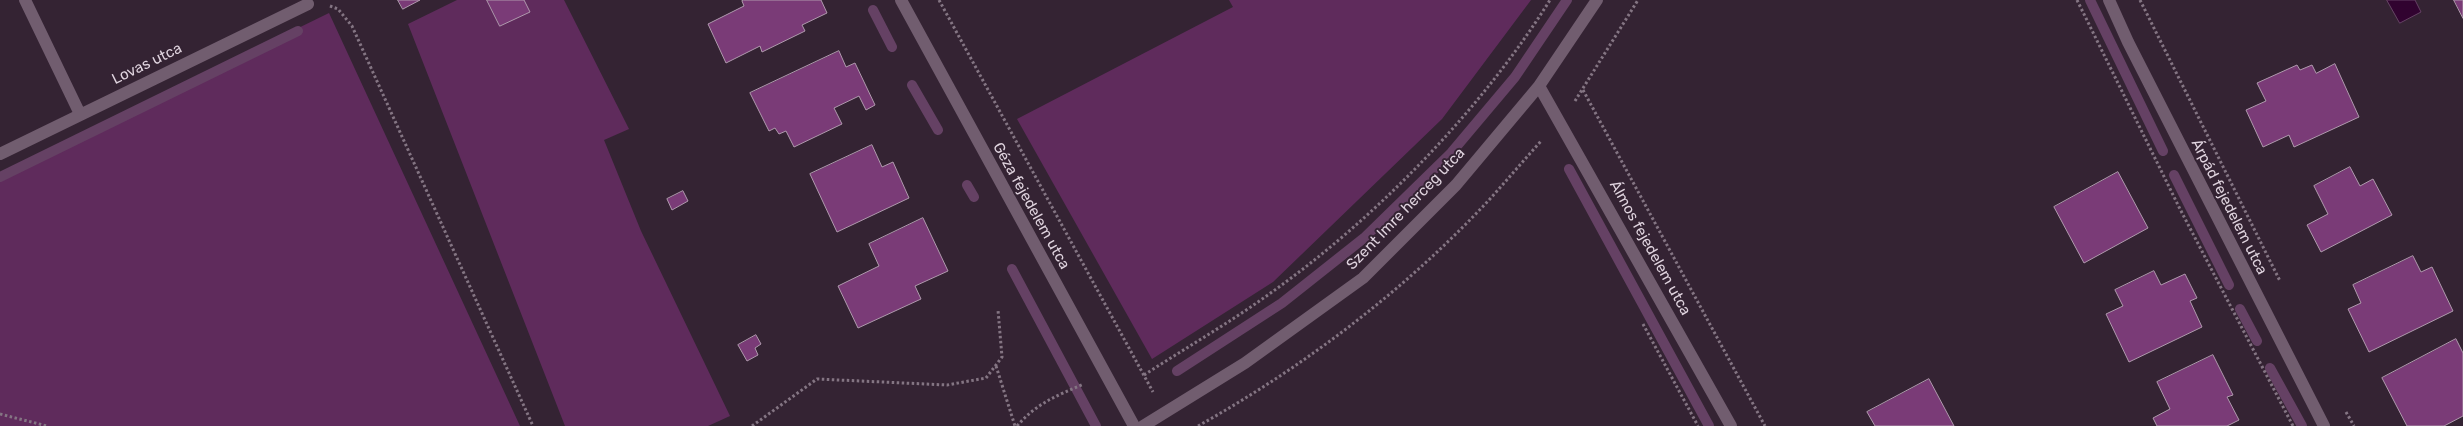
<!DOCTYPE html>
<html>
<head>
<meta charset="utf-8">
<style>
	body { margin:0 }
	canvas { display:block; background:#342333 }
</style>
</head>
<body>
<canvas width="2463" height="426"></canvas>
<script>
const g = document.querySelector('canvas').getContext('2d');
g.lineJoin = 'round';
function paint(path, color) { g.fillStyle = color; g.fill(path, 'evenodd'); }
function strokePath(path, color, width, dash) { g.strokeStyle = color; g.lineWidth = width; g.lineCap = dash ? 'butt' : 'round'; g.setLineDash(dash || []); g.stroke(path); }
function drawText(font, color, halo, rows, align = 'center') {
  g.font = font + ' Rubik,sans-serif'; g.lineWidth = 4; g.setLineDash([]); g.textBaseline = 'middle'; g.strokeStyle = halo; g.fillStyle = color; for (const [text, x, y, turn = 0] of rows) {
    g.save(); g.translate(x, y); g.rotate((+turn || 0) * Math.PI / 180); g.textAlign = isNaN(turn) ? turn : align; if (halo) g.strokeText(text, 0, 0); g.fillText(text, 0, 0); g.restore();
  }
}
paint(new Path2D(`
	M 457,0 L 564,0 L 629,129 L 604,140 L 641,231 L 730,416 L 708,426 L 565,426 L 408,24 Z
	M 1229,0 L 1531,0 L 1442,119 L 1273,282 L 1152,359 L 1017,119 L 1233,7 Z
	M 329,13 L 520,426 L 0,426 L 0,174 Z`), '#5f2b5c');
const water = new Path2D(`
	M 2387,0 L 2415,0 L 2421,12 L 2400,23 Z`);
paint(water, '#310330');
strokePath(water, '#654164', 1);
strokePath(new Path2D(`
	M 2090,0 L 2163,151
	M 873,10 L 892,47
	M 912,85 L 938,130
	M 1569,169 L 1709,426
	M 2174,175 L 2229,285
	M 0,177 L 298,31
	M 967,185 L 974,197
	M 1012,269 L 1096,426
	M 2240,309 L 2257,341
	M 2270,368 L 2302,426
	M 1177,371 L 1282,303 L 1364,238 L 1451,153 L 1515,77 L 1567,0`), '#654164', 10);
const building = new Path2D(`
	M 398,0 L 420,0 L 403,9 Z
	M 487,0 L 524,0 L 530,12 L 500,26 Z
	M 744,0 L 821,0 L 827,13 L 802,25 L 805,31 L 762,52 L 760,46 L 726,63 L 708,24 L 744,6 L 742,1 Z
	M 2454,0 L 2463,0 L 2463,18 Z
	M 839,51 L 846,67 L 855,63 L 875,105 L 866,110 L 859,96 L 834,108 L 842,124 L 794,147 L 786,131 L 779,134 L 775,128 L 769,131 L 750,93 Z
	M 2335,64 L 2359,117 L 2294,147 L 2289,135 L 2263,147 L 2246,110 L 2266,101 L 2257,83 L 2297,65 L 2300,70 L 2312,65 L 2316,73 Z
	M 872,145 L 882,167 L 893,162 L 909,198 L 837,232 L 810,174 Z
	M 2350,167 L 2360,186 L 2373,179 L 2392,215 L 2321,252 L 2307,225 L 2328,214 L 2314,186 Z
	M 2118,172 L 2148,228 L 2084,263 L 2054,207 Z
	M 683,191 L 688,201 L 672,210 L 667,199 Z
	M 923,218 L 948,271 L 915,286 L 921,299 L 858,328 L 838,286 L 879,266 L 869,244 Z
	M 2413,256 L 2421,272 L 2432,267 L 2453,311 L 2369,352 L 2348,309 L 2361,303 L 2353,285 Z
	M 2154,271 L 2161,285 L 2185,274 L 2197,298 L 2190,301 L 2202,327 L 2129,362 L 2106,314 L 2123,306 L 2115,290 Z
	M 756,335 L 761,344 L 755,348 L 758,355 L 747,361 L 738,345 Z
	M 2456,339 L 2463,353 L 2463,416 L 2444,426 L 2407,426 L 2382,378 Z
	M 2213,355 L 2233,395 L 2227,397 L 2239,420 L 2227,426 L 2157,426 L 2153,418 L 2170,409 L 2157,382 Z
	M 1929,379 L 1954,426 L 1875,426 L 1867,412 Z`);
paint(building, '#7a3b77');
strokePath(building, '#af99ad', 1);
strokePath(new Path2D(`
	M 939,0 L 1153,392
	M 2077,0 L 2180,209 L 2293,426
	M 2140,0 L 2280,281
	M 330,6 L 338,9 L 352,26 L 533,426
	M 1583,90 L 1765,426
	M 1575,101 L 1638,0
	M 1643,324 L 1698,426
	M 996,366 L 1015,426
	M 1144,375 C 1187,347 1231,322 1272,292 C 1376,218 1482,109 1550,0
	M 2346,412 L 2354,426
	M 0,414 L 47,426
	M 752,426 L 817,379 L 947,385 L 986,378 L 1002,357 L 998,310
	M 1017,426 C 1037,403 1056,396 1084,384
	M 1198,426 C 1305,366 1405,290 1489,200 C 1507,180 1524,160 1542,140`), '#847583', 3, [2.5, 2.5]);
strokePath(new Path2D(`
	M 25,0 L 80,114
	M 901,0 L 1134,426
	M 2109,0 L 2128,42 L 2324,426
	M 1539,86 L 1731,426
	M 0,154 L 308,4
	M 1143,426 L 1245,363 L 1363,278 L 1456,185 L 1539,86 L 1597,0`), '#715d6f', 12);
drawText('15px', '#dfd3de', '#342333', [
	["Lovas utca",147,64,-26],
	["Géza fejedelem utca",1031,206,61],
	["Árpád fejedelem utca",2229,207,63],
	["Szent Imre herceg utca",1406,209,-46],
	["Álmos fejedelem utca",1650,248,61]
]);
</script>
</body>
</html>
